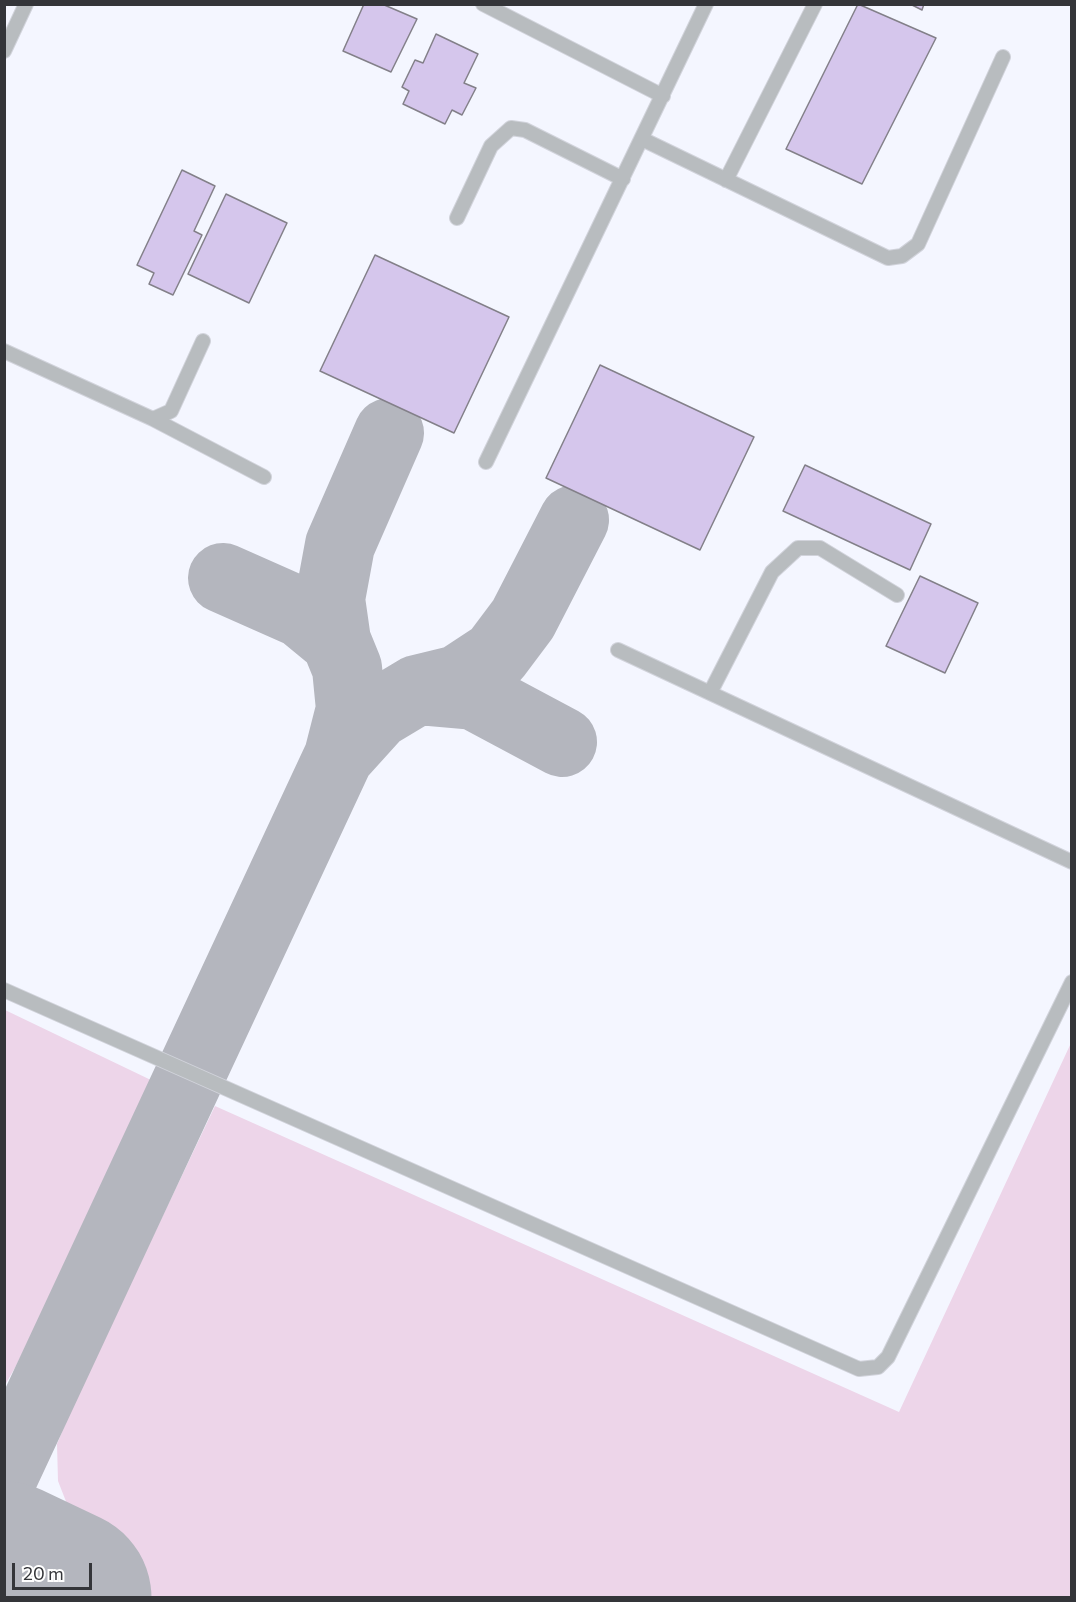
<!DOCTYPE html>
<html>
<head>
<meta charset="utf-8">
<style>
	body { margin:0 }
	#map { position:relative; width:1076px; height:1602px; overflow:hidden; background:#f4f6ff; font-family:Commissioner,sans-serif }
	canvas { display:block }
	.frame { position:absolute; inset:0; border:6px solid #343539; pointer-events:none }
	.scale { position:absolute; left:12px; top:1563px; width:80px; height:27px; box-sizing:border-box; border:3px solid #343539; border-top:0; padding-left:8px; font-size:18px; line-height:21px; white-space:nowrap; color:#343539; -webkit-text-stroke:4px #fff; paint-order:stroke }
</style>
</head>
<body>
<div id="map">
<canvas width="1076" height="1602"></canvas>
<div class="frame"></div>
<div class="scale">20 m</div>
</div>
<script>
const g = document.querySelector('canvas').getContext('2d');
g.lineJoin = 'round';
function paint(path, color) { g.fillStyle = color; g.fill(path, 'evenodd'); }
function strokePath(path, color, width, dash) { g.strokeStyle = color; g.lineWidth = width; g.lineCap = dash ? 'butt' : 'round'; g.setLineDash(dash || []); g.stroke(path); }
paint(new Path2D(`
	M 5,1010 L 153,1081 L 16,1366 L 5,1385 Z
	M 1071,1043 L 1071,1597 L 104,1597 L 127,1549 L 83,1529 L 67,1504 L 58,1481 L 57,1444 L 77,1396 L 215,1106 L 899,1412 Z`), '#edd5e9');
strokePath(new Path2D(`
	M 223,578 L 302,613 L 336,641
	M 417,690 L 474,695 L 562,742
	M 339,756 L 377,714 L 417,690 L 458,680 L 496,655 L 523,619 L 574,520
	M 4,1474 L 339,756 L 351,709 L 347,668 L 336,641 L 330,599 L 340,545 L 389,433`), '#b4b6be', 70);
strokePath(new Path2D(`
	M 4,1570 L 63,1598`), '#b4b6be', 177);
const building = new Path2D(`
	M 364,4 L 382,4 L 417,19 L 391,72 L 343,51 Z
	M 858,4 L 936,38 L 862,184 L 786,149 Z
	M 910,4 L 924,4 L 922,10 Z
	M 436,34 L 478,54 L 464,83 L 476,88 L 462,115 L 452,110 L 445,124 L 403,104 L 409,91 L 402,87 L 415,60 L 423,63 Z
	M 182,170 L 215,186 L 194,231 L 202,235 L 173,295 L 149,284 L 154,273 L 137,265 Z
	M 226,194 L 287,223 L 249,303 L 188,274 Z
	M 375,255 L 509,317 L 454,433 L 320,371 Z
	M 600,365 L 754,437 L 700,550 L 546,478 Z
	M 805,465 L 931,524 L 910,570 L 783,511 Z
	M 920,576 L 978,603 L 945,673 L 886,646 Z`);
paint(building, '#d5c6ec');
strokePath(building, '#838089', 1.5);
const service = new Path2D(`
	M 483,4 L 663,96
	M 4,51 L 26,4
	M 642,139 L 888,258 L 902,256 L 918,244 L 1003,57
	M 726,180 L 815,4
	M 457,218 L 491,146 L 511,128 L 525,130 L 623,179
	M 4,351 L 153,419 L 171,411 L 203,341
	M 153,419 L 264,477
	M 486,462 L 706,4
	M 618,650 L 1072,862
	M 710,693 L 772,572 L 798,548 L 820,548 L 897,595
	M 4,990 L 859,1369 L 878,1367 L 888,1357 L 1072,982`);
strokePath(service, '#d1d3db', 16);
strokePath(service, '#b8bcbf', 14);
</script>
</body>
</html>
